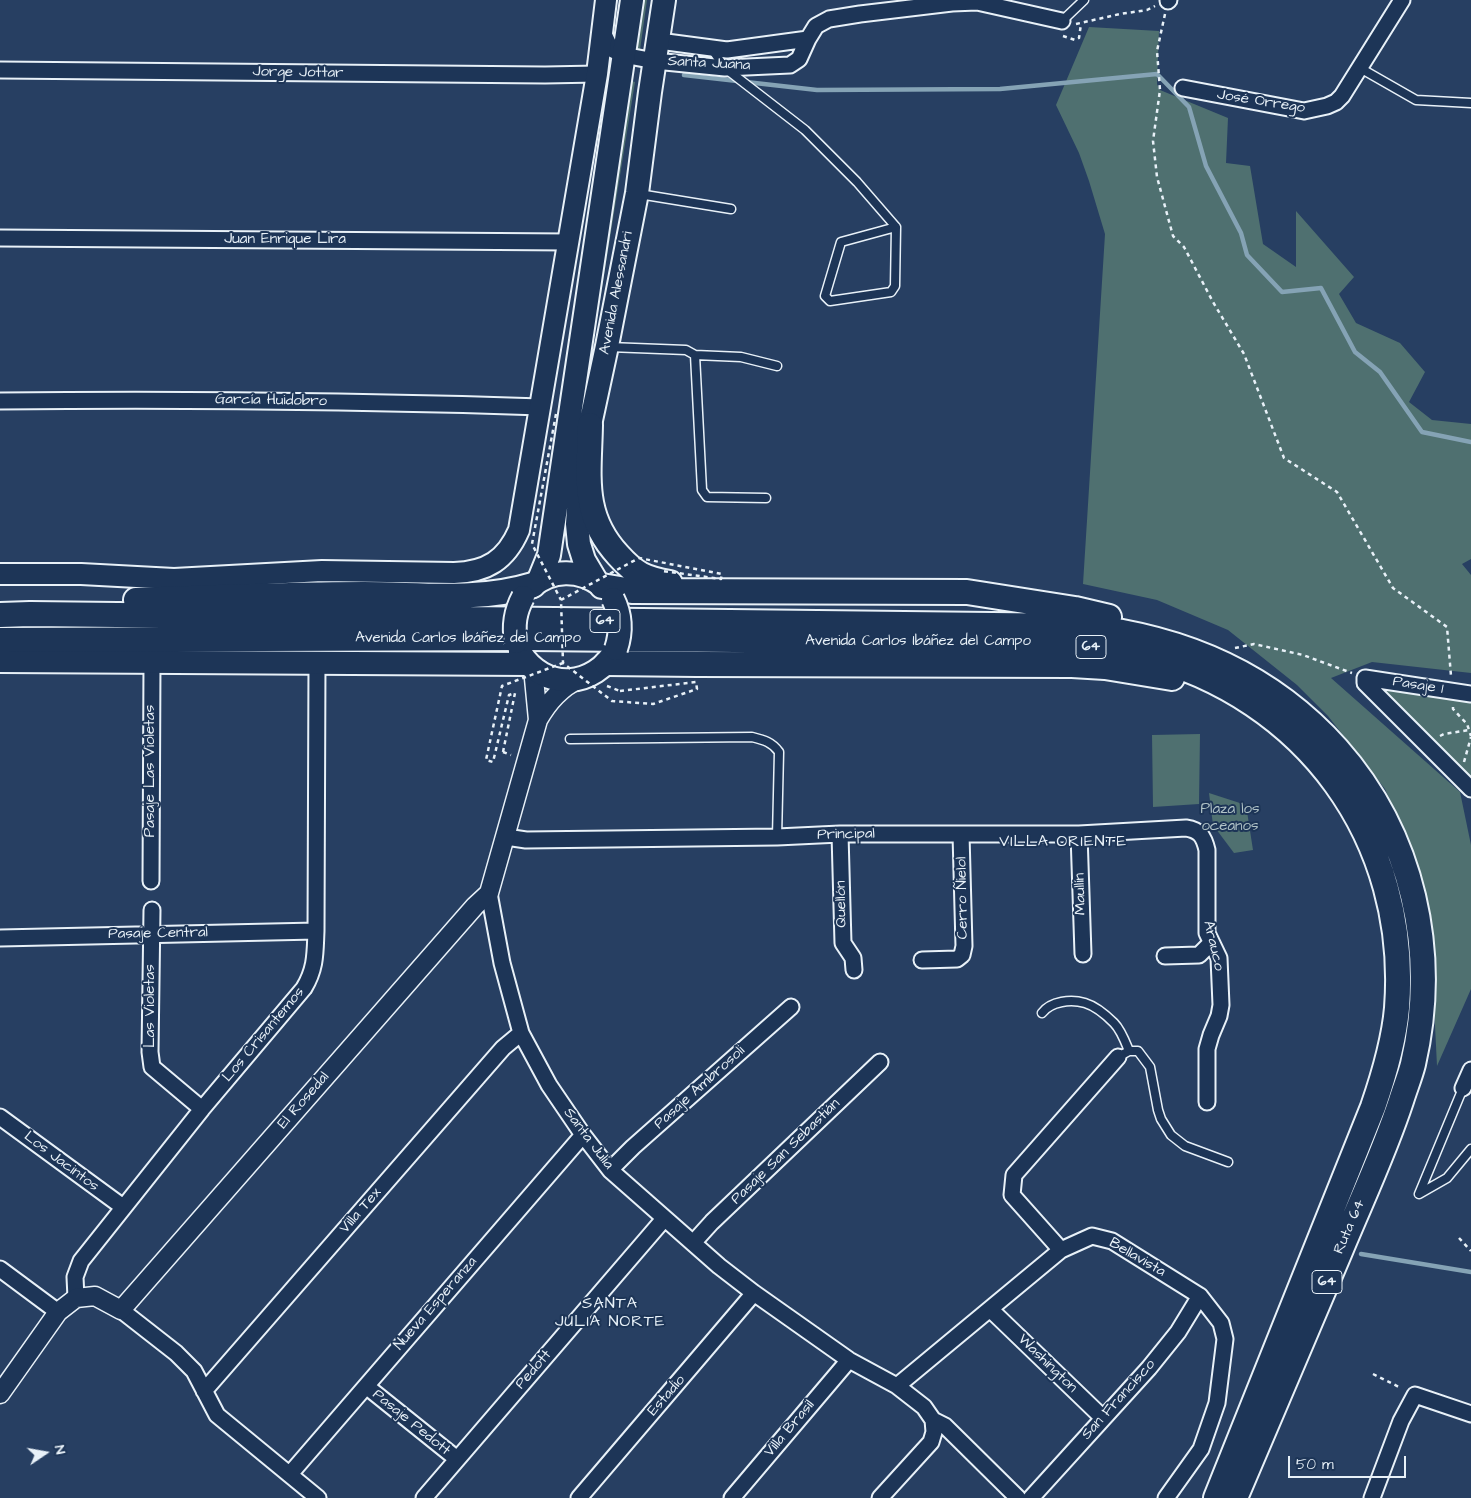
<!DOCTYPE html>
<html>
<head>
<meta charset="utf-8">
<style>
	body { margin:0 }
	#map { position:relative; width:1471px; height:1498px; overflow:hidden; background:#273f62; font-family:"Architects Daughter",sans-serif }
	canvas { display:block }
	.north { position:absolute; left:20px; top:1428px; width:50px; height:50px; -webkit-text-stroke:4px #1d3557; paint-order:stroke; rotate:78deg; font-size:14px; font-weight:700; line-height:20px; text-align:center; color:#e8f1f8 }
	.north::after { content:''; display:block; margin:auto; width:18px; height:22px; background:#e8f1f8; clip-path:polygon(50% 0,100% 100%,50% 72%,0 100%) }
	.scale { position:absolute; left:1288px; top:1456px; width:118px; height:22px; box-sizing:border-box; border:2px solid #e8f1f8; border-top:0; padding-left:6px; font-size:15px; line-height:18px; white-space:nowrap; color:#e8f1f8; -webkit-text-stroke:4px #1d3557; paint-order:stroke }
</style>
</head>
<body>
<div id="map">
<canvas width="1471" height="1498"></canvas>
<div class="north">N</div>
<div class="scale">50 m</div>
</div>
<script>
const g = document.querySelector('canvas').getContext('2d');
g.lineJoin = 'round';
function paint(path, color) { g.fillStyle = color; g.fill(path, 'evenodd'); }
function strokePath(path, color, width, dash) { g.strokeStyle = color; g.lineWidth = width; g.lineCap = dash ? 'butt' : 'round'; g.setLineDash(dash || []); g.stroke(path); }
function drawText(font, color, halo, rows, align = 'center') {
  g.font = font + ' "Architects Daughter",sans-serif'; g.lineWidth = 4; g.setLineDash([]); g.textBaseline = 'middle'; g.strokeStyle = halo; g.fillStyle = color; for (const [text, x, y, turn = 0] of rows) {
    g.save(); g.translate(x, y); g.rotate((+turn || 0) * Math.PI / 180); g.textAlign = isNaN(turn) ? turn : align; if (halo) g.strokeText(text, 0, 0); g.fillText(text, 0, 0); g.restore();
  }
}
paint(new Path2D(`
	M 640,0 L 647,0 L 640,50 L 632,49 Z
	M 1089,27 L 1159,31 L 1157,84 L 1160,90 L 1228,118 L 1226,163 L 1250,166 L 1263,244 L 1296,267 L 1296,211 L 1354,277 L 1339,294 L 1356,323 L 1400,343 L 1425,372 L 1409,402 L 1432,420 L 1471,424 L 1471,559 L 1462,564 L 1471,575 L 1471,673 L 1372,662 L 1331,678 L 1460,792 L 1471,845 L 1471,989 L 1437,1066 L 1431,944 L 1413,853 L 1385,789 L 1328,716 L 1297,685 L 1228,630 L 1157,600 L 1083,584 L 1105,234 L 1089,181 L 1079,153 L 1056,105 Z
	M 629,80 L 635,82 L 596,325 L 566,532 L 562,533 Z
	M 1369,682 L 1471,701 L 1471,777 L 1430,741 Z
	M 1200,734 L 1199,804 L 1153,807 L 1152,735 Z
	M 1209,793 L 1246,805 L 1253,850 L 1234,853 L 1213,825 Z`), '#4f7070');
strokePath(new Path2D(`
	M 684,75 L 817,90 L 1000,89 L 1157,74 L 1189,107 L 1206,166 L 1241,233 L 1247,255 L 1282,292 L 1321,288 L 1355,352 L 1380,372 L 1422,432 L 1471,442
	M 1361,1254 L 1471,1272`), '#85a3b5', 4.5);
const service = new Path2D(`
	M 1062,21 L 1084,0
	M 711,48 L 725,68 L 805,130 L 857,182 L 896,227 L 895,286 L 891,292 L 830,301 L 825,296 L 841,242 L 896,227
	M 1360,68 L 1416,100 L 1471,103
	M 639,194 L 731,209
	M 609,347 L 686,350 L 695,355 L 702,490 L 707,497 L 766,498
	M 695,355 L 741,357 L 777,366
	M 570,739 L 752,737 C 764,740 772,742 779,752 L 777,837
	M 1042,1013 C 1051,1001 1071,999 1085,1003 C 1095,1006 1107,1016 1114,1023 C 1121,1030 1125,1041 1129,1051
	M 1118,1057 L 1129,1051 L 1138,1051 L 1150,1067 L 1158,1110 L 1161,1119 L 1171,1135 L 1185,1146 L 1228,1162
	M 1463,1088 L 1419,1194 L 1447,1178 L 1471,1149`);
const minor = new Path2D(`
	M 1168,1 L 1169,0
	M 603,32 L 611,49 L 623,55 L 655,61 L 725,68 L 790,65 L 799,59 L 808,39 L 816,26 L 829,19 L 860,14 L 952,3 L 977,2 L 1062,21
	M 659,41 L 727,50 L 808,39
	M 0,70 L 545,75 L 597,74
	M 1183,88 L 1304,111 L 1327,106 L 1336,102 L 1342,96 L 1402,0
	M 0,238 L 569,242
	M 0,401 C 180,399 361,401 541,407
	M 1471,694 L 1365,678 L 1365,683 L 1471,789
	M 840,834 L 843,943 L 853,958 L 854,970
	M 1079,834 L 1083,954
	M 506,837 L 526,840 L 777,837 L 840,834 L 1079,834 L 1186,828 C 1200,830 1204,837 1207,850 L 1207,933 L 1219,958 L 1221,1005 L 1219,1016 L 1211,1035 L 1207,1049 L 1207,1102
	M 151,881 L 152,662
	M 489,893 L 502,963 L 521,1033 L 549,1085 L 583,1135 L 610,1170 L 719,1266 L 754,1293 L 849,1360 L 897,1386 L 924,1407 L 933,1420 L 945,1426 L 1018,1498
	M 152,910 L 150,1052 L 152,1067 L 202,1109
	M 0,938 L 316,931
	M 1165,956 L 1199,955 L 1211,943
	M 922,960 L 957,959 L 962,955 L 964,946 L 961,834
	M 1463,1088 L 1471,1070
	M 0,1117 L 123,1207
	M 610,1170 L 633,1147 L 791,1007
	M 693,1243 L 712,1222 L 880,1062
	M 1061,1250 L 1012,1195 L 1014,1175 L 1118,1057
	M 0,1269 L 58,1312
	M 76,1298 L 75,1277 L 81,1261 L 202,1109 L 304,988 C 316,968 315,953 316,931 L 317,662
	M 121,1310 L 176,1353 L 194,1371 L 217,1415 L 318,1498
	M 991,1310 L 1103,1418
	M 366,1386 L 457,1459
	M 897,1386 L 1061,1250 L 1092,1236 L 1112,1241 L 1200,1296 L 1221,1323 L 1225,1339 L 1217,1403 L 1201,1449 L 1166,1498
	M 204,1391 L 503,1048 L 521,1033
	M 290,1474 L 583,1135
	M 424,1498 L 664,1219
	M 579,1498 L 754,1293
	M 732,1498 L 849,1360
	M 880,1498 L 931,1442 L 934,1432 L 933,1420
	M 1031,1498 L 1149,1368 L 1178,1332 L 1200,1296
	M 1372,1498 L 1401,1421 L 1415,1395 L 1471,1414`);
const tertiary = new Path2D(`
	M 533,668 L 538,720
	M 0,1394 L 58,1312 L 76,1298 L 95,1296 L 121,1310 L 475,906 L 489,893 L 538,720 C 548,702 560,688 579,679`);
const secondary = new Path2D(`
	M 0,574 L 81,574 L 174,579 L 322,571 L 454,573 C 487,572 506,560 519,530 L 597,74 L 606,0`);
const primary = new Path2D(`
	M 538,582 L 549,555 L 553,528 L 632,0
	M 597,582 L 584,560 L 579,544 L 577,524 L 579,496 L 590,425 L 607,346 L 637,193 L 650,92 L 664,0
	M 531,587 C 552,569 579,569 601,585
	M 520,652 C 544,692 595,688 616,649
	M 0,661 L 529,664`);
const trunk = new Path2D(`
	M 590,425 C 589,476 581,515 618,555 C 635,574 645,579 670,583
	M 602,586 L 632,591 L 967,592 L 1075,609 L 1109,617
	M 136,600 C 212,597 288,594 364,594 C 420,594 478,602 533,585
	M 0,615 L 30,614 L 1079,626 C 1179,636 1269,673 1337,749 C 1413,835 1439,952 1413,1064 C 1410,1076 1405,1088 1401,1101 C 1384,1153 1360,1203 1339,1254 C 1304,1335 1270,1417 1235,1498
	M 0,640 L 528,638 L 1045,643 C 1077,645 1111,647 1142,655 C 1306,697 1410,839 1397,1008 C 1394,1042 1384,1075 1373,1107 L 1216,1498
	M 607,663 L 697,664 L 1072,665 L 1105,667 L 1172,678`);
strokePath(service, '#e8f1f8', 11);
strokePath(minor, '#e8f1f8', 19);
strokePath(tertiary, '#e8f1f8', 21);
strokePath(secondary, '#e8f1f8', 24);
strokePath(primary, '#e8f1f8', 26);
strokePath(trunk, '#e8f1f8', 28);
strokePath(new Path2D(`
	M 1165,14 L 1157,51 L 1160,90 L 1153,141 L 1157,177 L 1173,236 L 1184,247 L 1213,302 L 1244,354 L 1284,458 L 1337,492 L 1393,588 L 1447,627 L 1451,676
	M 1076,24 L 1120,14 L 1147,10 L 1155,6
	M 1063,36 L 1075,40 L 1079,38 L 1081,24
	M 1235,648 L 1254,644 L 1303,655 L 1352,673
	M 607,686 L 620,691
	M 1453,707 L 1453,709 L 1467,724 L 1471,736
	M 1440,736 L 1444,734 L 1469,730
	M 503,752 L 511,755
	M 1464,762 L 1471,737
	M 1459,1238 L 1471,1251
	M 1373,1374 L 1401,1388`), '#e8f1f8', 2.5, [4, 4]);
strokePath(service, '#1d3557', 8);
strokePath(minor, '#1d3557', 15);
strokePath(tertiary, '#1d3557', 18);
strokePath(secondary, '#1d3557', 20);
strokePath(primary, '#1d3557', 22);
strokePath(trunk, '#1d3557', 24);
const primaryBridge = new Path2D(`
	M 613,599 C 621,615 622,631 616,649
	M 516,642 C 513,625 515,612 523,597`);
strokePath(primaryBridge, '#e8f1f8', 26, []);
strokePath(new Path2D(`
	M 556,414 L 532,544 L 561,600
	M 620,691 L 696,682 L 697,689 L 653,704 L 612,701 L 563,663 L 561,600 L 639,558 L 722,574 L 721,579 L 663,571
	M 503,752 L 515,693 L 509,695 L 493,762 L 486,760 L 502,686 L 563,663`), '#e8f1f8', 2.5, [4, 4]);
strokePath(primaryBridge, '#1d3557', 22);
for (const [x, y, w] of [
	[605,621,30],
	[1091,647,30],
	[1327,1282,30]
]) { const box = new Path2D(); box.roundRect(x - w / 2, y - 11.5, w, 23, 4); g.fillStyle = '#1d3557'; g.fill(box); strokePath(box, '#e8f1f8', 1); }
drawText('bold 14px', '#e8f1f8', null, [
	["64",605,621],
	["64",1091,647],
	["64",1327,1282]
]);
drawText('15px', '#e8f1f8', '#1d3557', [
	["Santa Juana",709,64,3],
	["Jorge Jottar",298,73,1],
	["José Orrego",1261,102,9],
	["Juan Enrique Lira",285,240],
	["Avenida Alessandri",617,293,-79],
	["García Huidobro",271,401,1],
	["Avenida Carlos Ibáñez del Campo",468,639],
	["Avenida Carlos Ibáñez del Campo",918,642],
	["Pasaje 1",1418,686,9],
	["Pasaje Las Violetas",151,771,-90],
	["Principal",846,835,-1],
	["Maullín",1081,894,-92],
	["Cerro Ñielol",963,898,-91],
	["Quellón",842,904,-91],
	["Pasaje Central",158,934,-1],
	["Arauco",1213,946,77],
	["Las Violetas",151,1006,-90],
	["Los Crisantemos",264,1035,-50],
	["Pasaje Ambrosoli",700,1088,-42],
	["El Rosedal",304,1101,-49],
	["Santa Julia",588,1139,53],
	["Pasaje San Sebastián",786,1152,-44],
	["Los Jacintos",61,1162,37],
	["Villa Tex",361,1211,-49],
	["Ruta 64",1350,1227,-67],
	["Bellavista",1137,1258,30],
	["Nueva Esperanza",436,1304,-49],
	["Washington",1047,1364,44],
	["Pedott",534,1370,-49],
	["Estadio",667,1396,-49],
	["San Francisco",1119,1400,-48],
	["Pasaje Pedott",411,1423,39],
	["Villa Brasil",790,1429,-50]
]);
drawText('15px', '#b2c4c8', '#1d3557', [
	["Plaza los",1230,810],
	["oceanos",1230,827]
]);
g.letterSpacing = '1px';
drawText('16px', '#e8f1f8', '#1d3557', [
	["VILLA ORIENTE",1063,843],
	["SANTA",610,1305],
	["JULIA NORTE",610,1323]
]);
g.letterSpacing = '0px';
</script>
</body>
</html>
